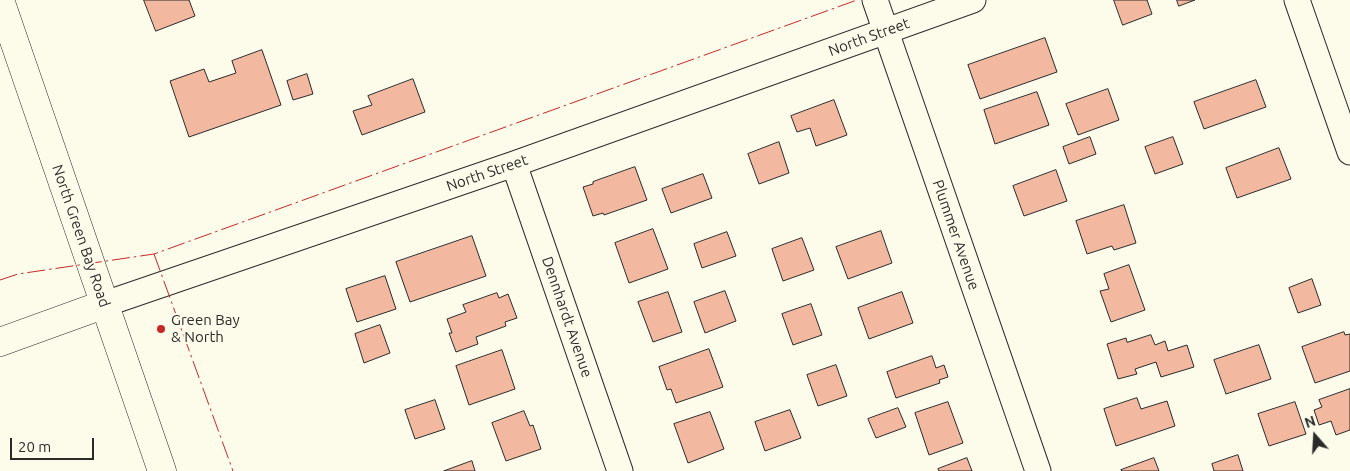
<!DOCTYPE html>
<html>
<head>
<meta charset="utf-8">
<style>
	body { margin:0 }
	#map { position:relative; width:1350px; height:471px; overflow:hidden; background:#fdfbea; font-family:Ubuntu,sans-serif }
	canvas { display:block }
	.north { position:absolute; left:1290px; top:411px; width:50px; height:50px; -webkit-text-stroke:4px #fdfbea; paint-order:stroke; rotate:341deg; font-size:14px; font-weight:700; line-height:20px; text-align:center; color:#2b2b2b }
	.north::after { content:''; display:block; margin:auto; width:18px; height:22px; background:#2b2b2b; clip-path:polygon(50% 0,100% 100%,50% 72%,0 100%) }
	.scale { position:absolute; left:10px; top:438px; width:84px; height:22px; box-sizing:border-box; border:2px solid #2b2b2b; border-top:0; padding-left:6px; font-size:15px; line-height:18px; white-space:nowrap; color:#2b2b2b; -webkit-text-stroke:4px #fdfbea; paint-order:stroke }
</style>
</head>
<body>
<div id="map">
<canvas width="1350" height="471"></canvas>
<div class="north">N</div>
<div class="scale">20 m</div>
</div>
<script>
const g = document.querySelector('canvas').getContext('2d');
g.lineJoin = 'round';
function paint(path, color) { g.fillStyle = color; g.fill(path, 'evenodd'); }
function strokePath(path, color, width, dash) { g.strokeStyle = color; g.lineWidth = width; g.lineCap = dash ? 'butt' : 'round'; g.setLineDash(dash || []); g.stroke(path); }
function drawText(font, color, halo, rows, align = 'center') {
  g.font = font + ' Ubuntu,sans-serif'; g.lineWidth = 4; g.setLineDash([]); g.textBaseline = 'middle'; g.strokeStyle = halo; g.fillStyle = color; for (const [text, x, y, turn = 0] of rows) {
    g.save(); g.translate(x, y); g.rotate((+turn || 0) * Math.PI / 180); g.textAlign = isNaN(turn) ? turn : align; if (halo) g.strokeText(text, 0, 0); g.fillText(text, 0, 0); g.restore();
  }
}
const building = new Path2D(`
	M 144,0 L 189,0 L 195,16 L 156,31 Z
	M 1114,0 L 1147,0 L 1152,14 L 1123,25 Z
	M 1177,0 L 1195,0 L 1179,6 Z
	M 1045,38 L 1057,72 L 980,99 L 968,65 Z
	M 262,50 L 281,105 L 189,137 L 170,81 L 204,69 L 209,82 L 236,73 L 232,61 Z
	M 307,74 L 313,94 L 293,100 L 287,81 Z
	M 413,79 L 425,112 L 362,135 L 353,111 L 372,105 L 368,96 Z
	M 1256,80 L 1266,107 L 1204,129 L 1194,102 Z
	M 1108,89 L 1119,120 L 1078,135 L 1066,104 Z
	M 1037,92 L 1049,125 L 995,144 L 984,110 Z
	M 834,100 L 847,135 L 816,146 L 810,128 L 797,132 L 791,116 Z
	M 1090,137 L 1096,154 L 1069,164 L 1063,147 Z
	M 1173,137 L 1183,164 L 1155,174 L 1145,147 Z
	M 779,142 L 789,173 L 759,184 L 748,154 Z
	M 1279,148 L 1291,179 L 1237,198 L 1226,168 Z
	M 635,167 L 647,200 L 604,215 L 603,213 L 593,216 L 583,187 L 593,184 L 593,182 Z
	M 1056,170 L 1067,201 L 1024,216 L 1013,186 Z
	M 703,174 L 712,198 L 671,213 L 662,189 Z
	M 1124,205 L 1136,243 L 1114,250 L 1112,246 L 1087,254 L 1076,221 Z
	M 653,229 L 668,269 L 629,283 L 615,243 Z
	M 881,231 L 892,263 L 848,279 L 836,247 Z
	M 727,232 L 736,256 L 702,268 L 694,244 Z
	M 472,236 L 486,276 L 410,302 L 396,262 Z
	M 802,238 L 814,270 L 783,281 L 772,249 Z
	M 1129,265 L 1145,310 L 1111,322 L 1100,291 L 1109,289 L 1104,274 Z
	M 385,276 L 396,309 L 357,322 L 346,289 Z
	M 1312,279 L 1321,305 L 1298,313 L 1289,288 Z
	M 725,291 L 736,321 L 705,333 L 694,302 Z
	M 668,292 L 682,332 L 653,342 L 638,302 Z
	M 902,292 L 913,323 L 869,339 L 858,308 Z
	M 497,293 L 499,298 L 508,294 L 517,318 L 505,322 L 506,326 L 476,337 L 478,344 L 456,352 L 449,333 L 452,333 L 447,319 L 466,312 L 463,305 Z
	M 811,304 L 822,335 L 793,345 L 782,314 Z
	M 380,325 L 390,353 L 364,363 L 355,334 Z
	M 1344,332 L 1345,335 L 1350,334 L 1350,371 L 1315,383 L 1302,347 Z
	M 1151,335 L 1155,345 L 1165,341 L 1168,351 L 1187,345 L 1194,367 L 1161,377 L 1156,362 L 1135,369 L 1137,374 L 1118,379 L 1107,344 L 1126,338 L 1127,342 Z
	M 1259,345 L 1271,379 L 1226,394 L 1214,360 Z
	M 709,349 L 723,387 L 676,403 L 671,389 L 667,390 L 659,367 Z
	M 502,350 L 515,389 L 469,405 L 456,366 Z
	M 932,356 L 936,368 L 944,365 L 948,377 L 939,380 L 940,383 L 896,398 L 887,372 Z
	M 836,365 L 847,396 L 818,406 L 807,375 Z
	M 1350,389 L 1350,430 L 1336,435 L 1331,421 L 1319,425 L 1314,410 L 1322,407 L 1319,400 Z
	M 1137,398 L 1141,409 L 1167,401 L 1175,426 L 1116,446 L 1104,409 Z
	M 435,400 L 445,429 L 415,439 L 405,410 Z
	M 948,402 L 963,443 L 929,455 L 915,413 Z
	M 1295,402 L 1306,434 L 1269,446 L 1258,414 Z
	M 898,408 L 906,427 L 876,438 L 868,419 Z
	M 790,410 L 801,438 L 765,451 L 755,422 Z
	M 524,411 L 530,426 L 533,425 L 541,449 L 506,461 L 492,423 Z
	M 710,412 L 724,449 L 688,463 L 674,424 Z
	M 1238,455 L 1243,471 L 1214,471 L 1212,464 Z
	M 967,458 L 972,471 L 939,471 L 938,469 Z
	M 1154,458 L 1159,471 L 1122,471 L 1121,470 Z
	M 472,461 L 475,471 L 444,471 Z`);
paint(building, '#f2b8a0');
strokePath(building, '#2b2b2b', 1);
const street = new Path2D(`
	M 875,0 L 1038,471
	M 1297,0 L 1350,152
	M 514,164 L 620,471
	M 105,304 L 514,164 L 973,0`);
const secondary = new Path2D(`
	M 0,0 L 162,471
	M 0,342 L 105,304`);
strokePath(street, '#2b2b2b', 27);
strokePath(secondary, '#2b2b2b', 29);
strokePath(street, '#fdfbea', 25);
strokePath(secondary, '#fdfbea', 28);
strokePath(new Path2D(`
	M 154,254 L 233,471
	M 0,280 L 18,274 L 154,254 L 857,0`), '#c62828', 1, [18, 4, 2.5, 4]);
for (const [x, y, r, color] of [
	[161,329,5,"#c62828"]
]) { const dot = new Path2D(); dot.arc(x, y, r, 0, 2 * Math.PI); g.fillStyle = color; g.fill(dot); strokePath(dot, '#fdfbea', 2); }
drawText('15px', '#2b2b2b', '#fdfbea', [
	["North Street",869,37,-20],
	["North Street",487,173,-19],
	["Plummer Avenue",956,235,71],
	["North Green Bay Road",81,236,71],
	["Dennhardt Avenue",567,317,71]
]);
drawText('15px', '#2b2b2b', '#fdfbea', [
	["Green Bay",171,320],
	["& North",171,337]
], 'left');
</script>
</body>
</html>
